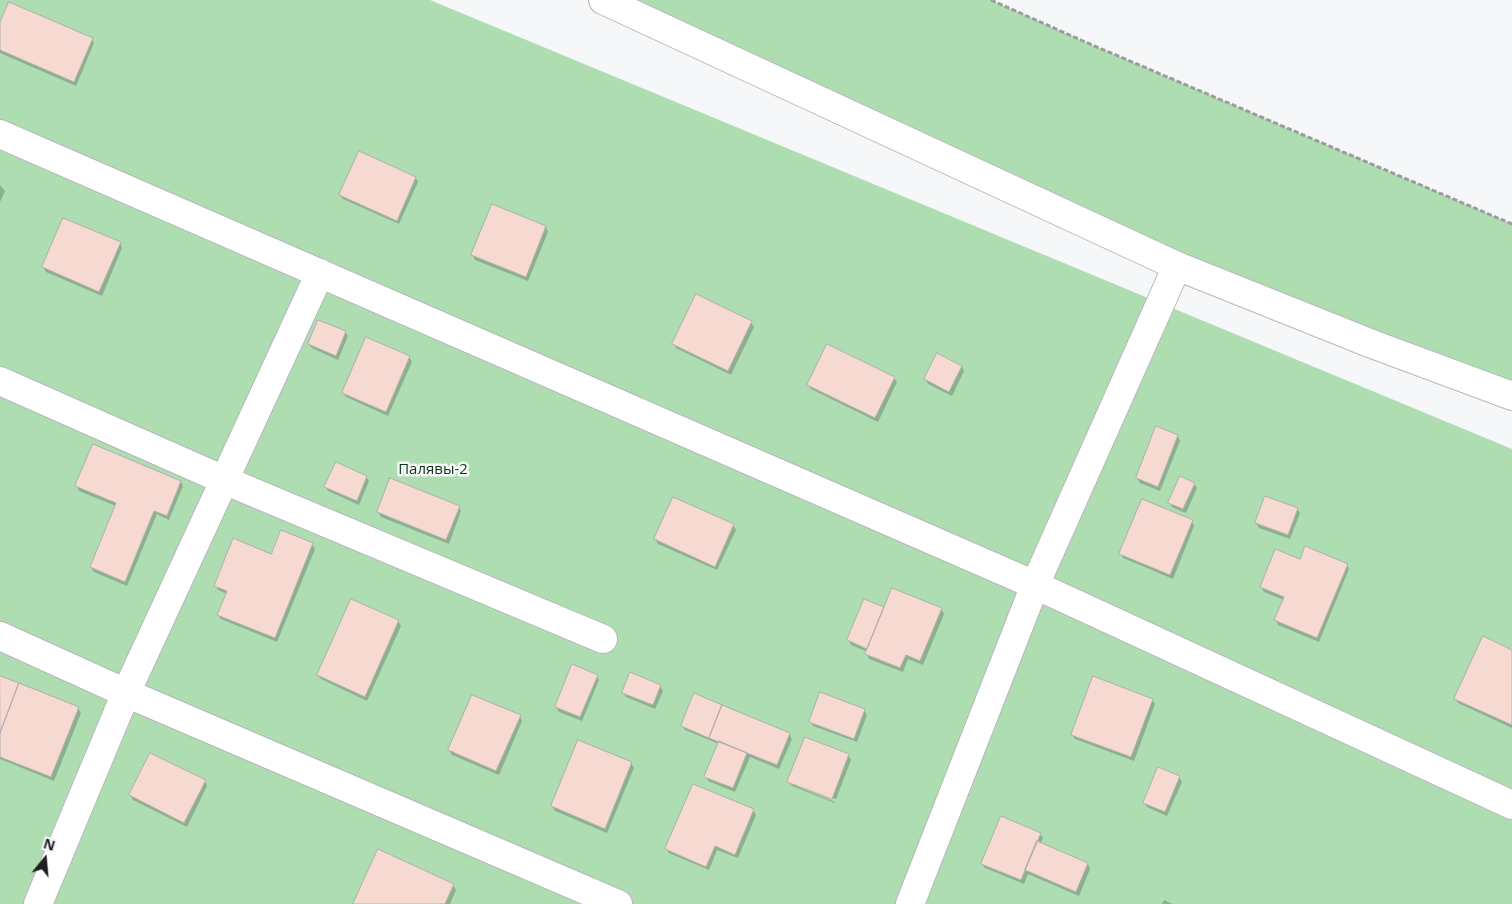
<!DOCTYPE html>
<html>
<head>
<meta charset="utf-8">
<style>
	body { margin:0 }
	#map { position:relative; width:1512px; height:904px; overflow:hidden; background:#f6f7f8; font-family:"Open Sans",sans-serif }
	canvas { display:block }
	.north { position:absolute; left:20px; top:834px; width:50px; height:50px; -webkit-text-stroke:4px #f6f7f8; paint-order:stroke; rotate:17deg; font-size:14px; font-weight:700; line-height:20px; text-align:center; color:#1f1f20 }
	.north::after { content:''; display:block; margin:auto; width:18px; height:22px; background:#1f1f20; clip-path:polygon(50% 0,100% 100%,50% 72%,0 100%) }
</style>
</head>
<body>
<div id="map">
<canvas width="1512" height="904"></canvas>
<div class="north">N</div>
</div>
<script>
const g = document.querySelector('canvas').getContext('2d');
g.lineJoin = 'round';
function paint(path, color) { g.fillStyle = color; g.fill(path, 'evenodd'); }
function strokePath(path, color, width, dash) { g.strokeStyle = color; g.lineWidth = width; g.lineCap = dash ? 'butt' : 'round'; g.setLineDash(dash || []); g.stroke(path); }
function drawText(font, color, halo, rows, align = 'center') {
  g.font = font + ' "Open Sans",sans-serif'; g.lineWidth = 5; g.setLineDash([]); g.textBaseline = 'middle'; g.strokeStyle = halo; g.fillStyle = color; for (const [text, x, y, turn = 0] of rows) {
    g.save(); g.translate(x, y); g.rotate((+turn || 0) * Math.PI / 180); g.textAlign = isNaN(turn) ? turn : align; if (halo) g.strokeText(text, 0, 0); g.fillText(text, 0, 0); g.restore();
  }
}
paint(new Path2D(`
	M 0,0 L 430,0 L 1512,449 L 1512,904 L 0,904 Z
	M 603,0 L 991,0 L 1083,41 L 1512,224 L 1512,396 L 1372,344 Z`), '#aeddb2');
paint(new Path2D(`
	M 0,25 L 92,39 L 94,43 L 76,86 L 0,53 Z
	M 416,178 L 418,182 L 399,224 L 343,199 L 340,195 Z
	M 0,185 L 5,191 L 0,202 Z
	M 493,206 L 546,227 L 548,232 L 528,281 L 475,260 L 473,255 Z
	M 120,243 L 122,248 L 102,296 L 46,272 L 43,267 Z
	M 751,322 L 754,327 L 731,375 L 676,348 L 674,344 Z
	M 345,332 L 348,336 L 338,360 L 312,348 L 309,344 Z
	M 409,357 L 412,362 L 388,416 L 346,397 L 343,393 Z
	M 962,366 L 964,371 L 952,396 L 928,384 L 925,379 Z
	M 894,378 L 897,382 L 878,422 L 811,389 L 808,385 Z
	M 1178,436 L 1180,441 L 1160,491 L 1140,483 L 1137,478 Z
	M 366,477 L 369,481 L 359,505 L 328,491 L 326,487 Z
	M 181,482 L 183,486 L 169,520 L 157,514 L 127,586 L 94,572 L 91,567 L 116,506 L 79,491 L 77,486 Z
	M 1194,484 L 1197,488 L 1186,513 L 1172,507 L 1170,503 Z
	M 459,507 L 461,511 L 449,544 L 381,517 L 378,512 Z
	M 1297,509 L 1300,513 L 1290,539 L 1259,528 L 1256,523 Z
	M 1192,521 L 1194,526 L 1173,579 L 1123,558 L 1121,554 Z
	M 733,525 L 736,530 L 717,570 L 658,544 L 655,539 Z
	M 312,544 L 315,549 L 277,642 L 221,619 L 218,615 L 227,594 L 218,590 L 216,586 L 272,555 Z
	M 1300,560 L 1347,565 L 1349,569 L 1319,642 L 1278,625 L 1276,620 L 1284,600 L 1264,592 L 1261,587 Z
	M 865,601 L 885,609 L 941,609 L 944,614 L 923,665 L 908,659 L 903,672 L 869,659 L 867,654 L 868,652 L 851,645 L 849,640 Z
	M 398,621 L 401,626 L 367,701 L 321,679 L 318,675 Z
	M 1512,651 L 1512,728 L 1458,703 L 1455,699 Z
	M 597,676 L 599,680 L 582,721 L 559,712 L 556,707 Z
	M 0,678 L 78,708 L 81,713 L 54,781 L 0,759 Z
	M 660,686 L 663,691 L 655,709 L 626,697 L 623,693 Z
	M 1152,700 L 1155,704 L 1134,761 L 1075,739 L 1072,735 Z
	M 864,710 L 867,715 L 857,742 L 813,726 L 811,722 Z
	M 520,716 L 522,721 L 499,775 L 452,755 L 449,750 Z
	M 682,725 L 789,734 L 792,739 L 779,769 L 750,757 L 735,792 L 708,781 L 706,776 L 719,744 L 685,730 Z
	M 848,755 L 851,760 L 836,799 L 791,782 L 791,784 L 835,802 L 835,803 L 792,786 L 789,782 Z
	M 631,763 L 634,768 L 607,833 L 555,811 L 552,806 Z
	M 1179,777 L 1182,782 L 1167,816 L 1147,807 L 1145,803 Z
	M 205,781 L 207,786 L 187,827 L 133,800 L 130,795 Z
	M 693,785 L 753,810 L 756,815 L 738,858 L 717,850 L 709,870 L 669,853 L 666,849 Z
	M 1040,834 L 1043,838 L 1040,844 L 1088,864 L 1090,869 L 1079,896 L 1028,874 L 1024,884 L 985,868 L 982,864 Z
	M 379,850 L 453,885 L 456,890 L 450,904 L 354,904 Z
	M 1164,900 L 1173,904 L 1162,904 Z`), '#0003');
const building = new Path2D(`
	M 9,2 L 93,38 L 74,82 L 0,50 L 0,22 Z
	M 359,151 L 416,177 L 397,221 L 339,195 Z
	M 492,204 L 546,226 L 526,277 L 471,255 Z
	M 63,218 L 121,242 L 99,292 L 42,267 Z
	M 696,294 L 752,321 L 728,371 L 672,344 Z
	M 318,320 L 346,331 L 336,356 L 308,344 Z
	M 366,337 L 410,356 L 386,412 L 342,393 Z
	M 827,344 L 895,377 L 875,418 L 807,385 Z
	M 937,353 L 962,366 L 949,392 L 924,379 Z
	M 1156,426 L 1178,435 L 1158,487 L 1136,478 Z
	M 93,444 L 181,481 L 167,516 L 154,511 L 125,582 L 90,567 L 116,503 L 75,486 Z
	M 336,462 L 367,476 L 357,501 L 324,487 Z
	M 1180,476 L 1195,483 L 1183,509 L 1168,503 Z
	M 390,478 L 460,506 L 446,540 L 377,512 Z
	M 1265,496 L 1298,508 L 1288,535 L 1255,523 Z
	M 673,497 L 734,524 L 715,567 L 654,539 Z
	M 1142,499 L 1193,520 L 1170,575 L 1119,554 Z
	M 281,530 L 313,543 L 275,638 L 217,615 L 227,591 L 214,586 L 233,538 L 271,554 Z
	M 1305,546 L 1348,564 L 1317,638 L 1274,620 L 1284,597 L 1260,587 L 1275,549 L 1300,559 Z
	M 892,588 L 942,608 L 920,661 L 906,655 L 900,668 L 865,654 Z
	M 351,599 L 399,620 L 365,697 L 317,675 Z
	M 864,599 L 884,607 L 867,649 L 847,640 Z
	M 1483,636 L 1512,650 L 1512,725 L 1454,699 Z
	M 572,664 L 598,675 L 580,717 L 555,707 Z
	M 630,672 L 661,685 L 653,705 L 622,693 Z
	M 0,676 L 19,683 L 0,733 Z
	M 1093,676 L 1153,699 L 1131,757 L 1071,735 Z
	M 19,683 L 79,707 L 51,777 L 0,757 L 0,733 Z
	M 820,692 L 865,709 L 854,739 L 809,722 Z
	M 694,693 L 722,705 L 709,738 L 681,726 Z
	M 472,695 L 521,715 L 496,771 L 448,750 Z
	M 722,705 L 790,733 L 777,765 L 709,738 Z
	M 805,737 L 849,754 L 832,799 L 787,782 Z
	M 578,740 L 632,762 L 605,829 L 551,806 Z
	M 719,741 L 747,753 L 733,788 L 704,777 Z
	M 150,753 L 206,780 L 184,823 L 129,795 Z
	M 1158,767 L 1180,776 L 1165,812 L 1143,803 Z
	M 693,784 L 754,809 L 735,855 L 715,846 L 706,867 L 665,849 Z
	M 1001,816 L 1041,833 L 1021,880 L 981,864 Z
	M 1037,841 L 1088,863 L 1076,892 L 1025,870 Z
	M 378,849 L 454,884 L 445,904 L 353,904 Z`);
paint(building, '#f6d9d0');
strokePath(building, '#b1b0b0', 1);
const minor = new Path2D(`
	M 0,134 L 1035,585 L 1512,805
	M 0,381 L 224,480 L 603,639
	M 0,636 L 126,693 L 618,904
	M 38,904 L 126,693 L 320,273
	M 910,904 L 1035,585 L 1177,266`);
const major = new Path2D(`
	M 603,0 L 1177,266 L 1372,344 L 1512,396`);
strokePath(minor, '#b7b8b9', 30);
strokePath(major, '#b7b8b9', 30);
strokePath(new Path2D(`
	M 991,0 L 1083,41 L 1512,224`), '#9c9c9d', 3, [5, 2.5]);
strokePath(minor, '#fff', 28);
strokePath(major, '#fff', 28);
drawText('15px', '#0f3616', '#f6f7f8', [
	["Палявы-2",433,470]
]);
</script>
</body>
</html>
